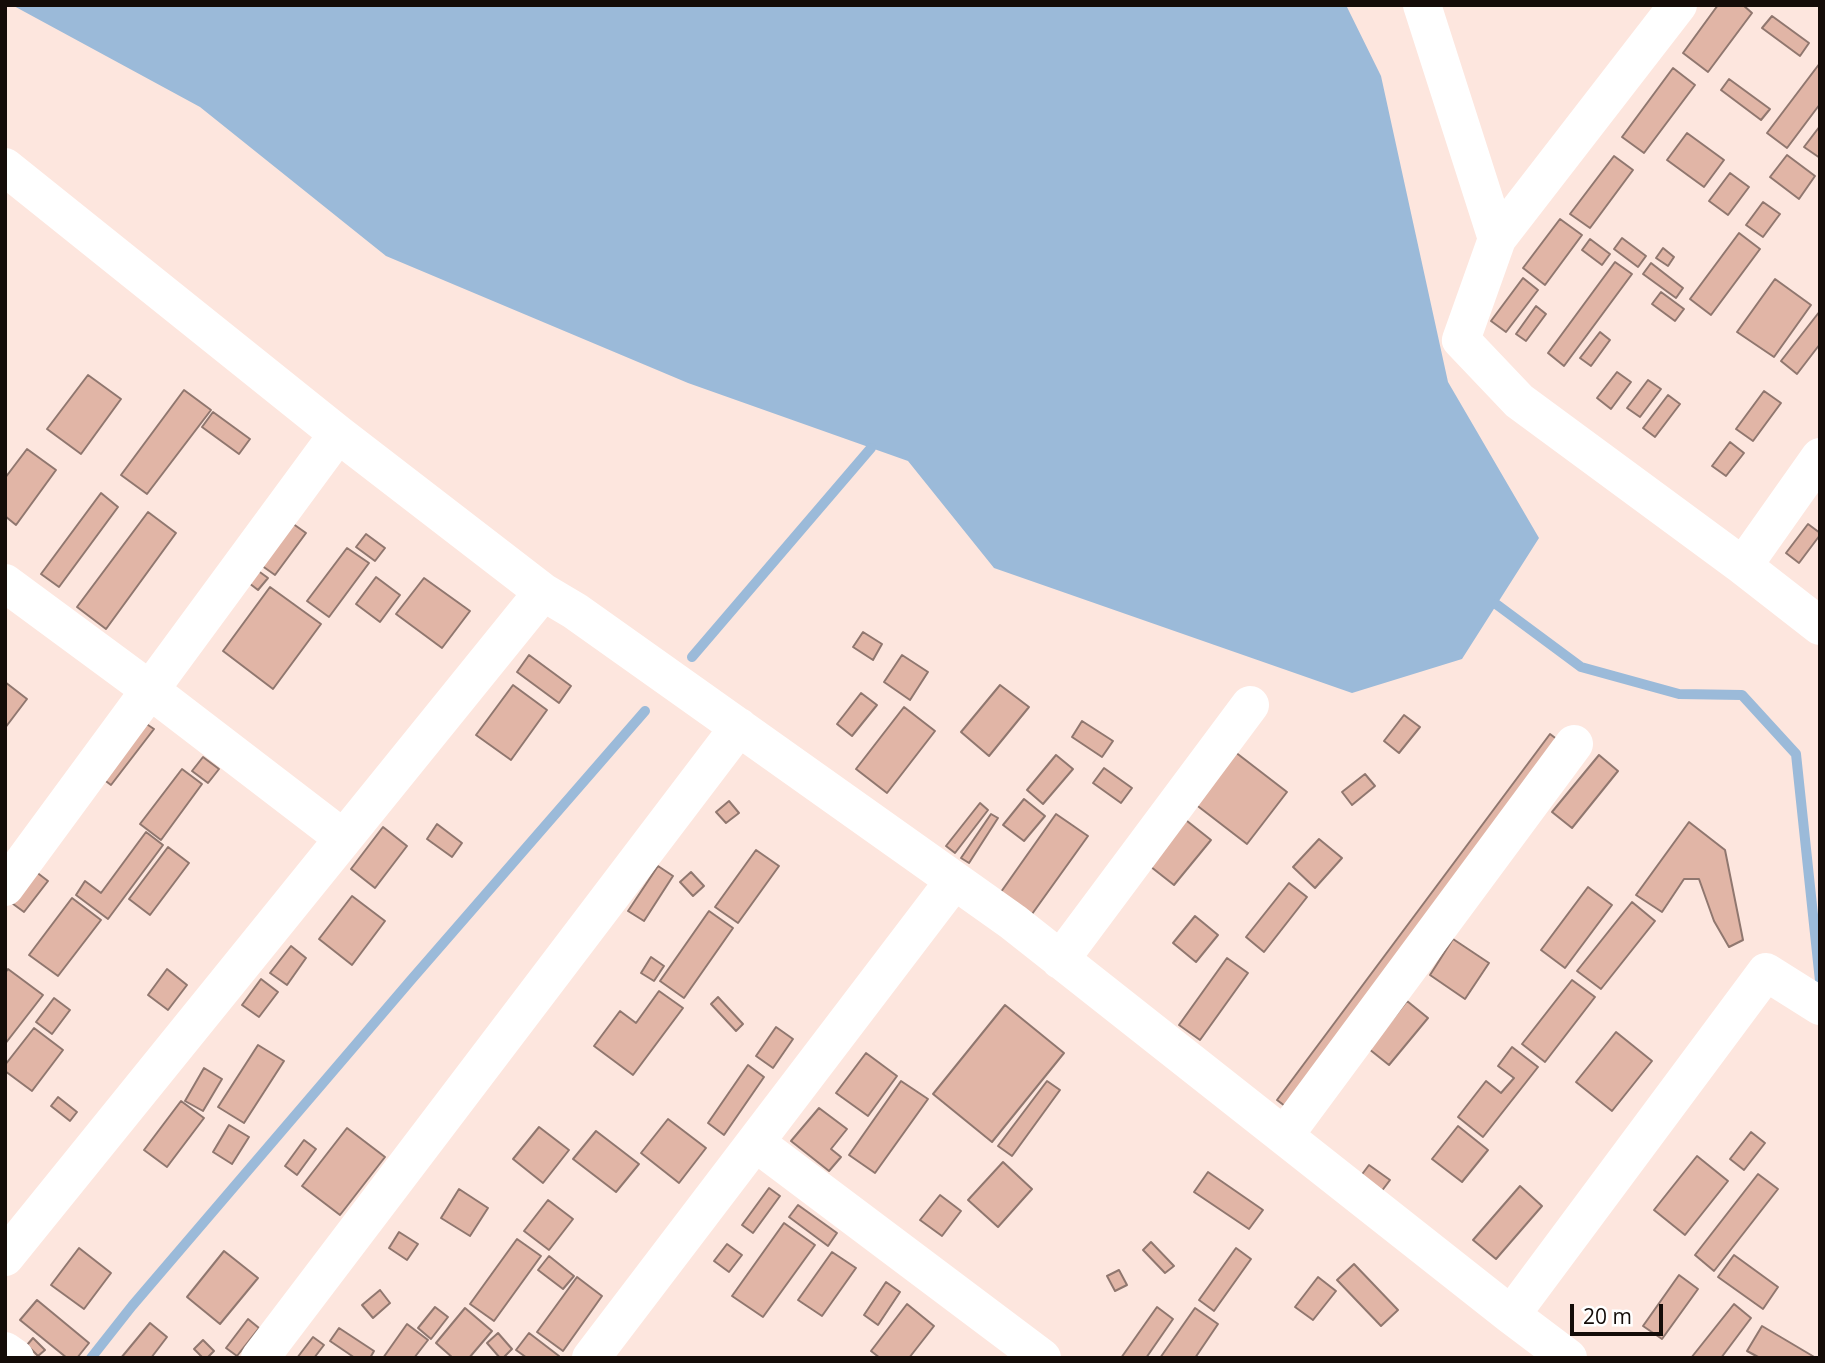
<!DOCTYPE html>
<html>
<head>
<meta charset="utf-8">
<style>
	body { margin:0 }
	#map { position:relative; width:1825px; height:1363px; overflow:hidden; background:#fde6de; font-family:"Open Sans",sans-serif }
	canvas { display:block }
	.frame { position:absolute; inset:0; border:7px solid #140c08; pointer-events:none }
	.scale { position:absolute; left:1570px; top:1304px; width:93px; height:32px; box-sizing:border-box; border:4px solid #140c08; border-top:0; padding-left:9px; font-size:21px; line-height:24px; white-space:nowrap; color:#140c08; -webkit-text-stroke:5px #fff; paint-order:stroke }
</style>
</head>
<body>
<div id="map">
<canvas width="1825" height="1363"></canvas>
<div class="frame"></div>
<div class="scale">20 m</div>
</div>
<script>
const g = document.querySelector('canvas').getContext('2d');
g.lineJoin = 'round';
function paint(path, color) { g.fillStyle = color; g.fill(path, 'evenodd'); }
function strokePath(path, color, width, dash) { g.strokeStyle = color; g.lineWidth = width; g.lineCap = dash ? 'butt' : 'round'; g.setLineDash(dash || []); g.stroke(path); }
paint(new Path2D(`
	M 12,5 L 1346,5 L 1381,76 L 1448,382 L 1539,538 L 1462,659 L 1352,693 L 994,568 L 908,461 L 688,383 L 386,256 L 200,107 Z`), '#9bbad9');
strokePath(new Path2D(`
	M 1496,604 L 1581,667 L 1679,694 L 1742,695 L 1796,754 L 1820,981
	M 692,657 L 871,448
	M 91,1358 L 132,1306 L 411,980 L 645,711`), '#9bbad9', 10);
const building = new Path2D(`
	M 1718,5 L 1743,5 L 1752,13 L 1708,72 L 1683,53 Z
	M 1772,16 L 1809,43 L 1800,56 L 1762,28 Z
	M 1820,63 L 1820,104 L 1787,148 L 1767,133 Z
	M 1673,68 L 1695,85 L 1644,153 L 1622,137 Z
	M 1729,79 L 1770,109 L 1761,120 L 1721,90 Z
	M 1820,126 L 1820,158 L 1804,147 Z
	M 1687,133 L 1724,160 L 1704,187 L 1667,160 Z
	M 1787,155 L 1815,176 L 1799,199 L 1770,177 Z
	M 1614,156 L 1633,170 L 1590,228 L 1570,214 Z
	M 1730,173 L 1749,187 L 1728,215 L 1709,201 Z
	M 1763,202 L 1780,214 L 1763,237 L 1746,225 Z
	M 1560,219 L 1582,235 L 1545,285 L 1523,268 Z
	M 1739,233 L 1760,249 L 1711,315 L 1690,299 Z
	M 1622,238 L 1646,256 L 1638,267 L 1614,249 Z
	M 1590,239 L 1610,254 L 1602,265 L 1582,250 Z
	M 1663,248 L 1674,257 L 1668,266 L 1656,258 Z
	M 1615,262 L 1632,274 L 1564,366 L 1548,353 Z
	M 1651,263 L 1683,288 L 1676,298 L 1643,274 Z
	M 1523,278 L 1538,290 L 1506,332 L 1491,321 Z
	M 1775,279 L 1811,305 L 1774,357 L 1737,332 Z
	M 1661,292 L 1684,309 L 1675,321 L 1652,304 Z
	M 1536,306 L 1546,314 L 1526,341 L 1516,334 Z
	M 1820,311 L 1820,344 L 1797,374 L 1781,361 Z
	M 1600,332 L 1610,340 L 1591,366 L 1580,358 Z
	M 1617,372 L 1631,382 L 1611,409 L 1597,398 Z
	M 88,375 L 121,399 L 81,454 L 47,429 Z
	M 1648,380 L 1661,389 L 1640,417 L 1627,408 Z
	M 184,390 L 211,410 L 147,494 L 121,475 Z
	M 1764,391 L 1781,403 L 1753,441 L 1736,429 Z
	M 1668,395 L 1680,404 L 1655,437 L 1643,428 Z
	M 213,412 L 250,439 L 239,454 L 202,427 Z
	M 1730,442 L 1744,453 L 1726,476 L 1712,466 Z
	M 27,449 L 56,470 L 16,525 L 5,516 L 5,478 Z
	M 101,493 L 118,507 L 59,587 L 41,574 Z
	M 148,512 L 176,533 L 106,629 L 77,607 Z
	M 282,516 L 306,533 L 275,575 L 251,558 Z
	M 1808,524 L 1820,533 L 1820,535 L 1799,563 L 1786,553 Z
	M 366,534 L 385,548 L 375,561 L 356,547 Z
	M 347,548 L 369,563 L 329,617 L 307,601 Z
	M 246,562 L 268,578 L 258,590 L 245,580 Z
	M 376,577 L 400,595 L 380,622 L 356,604 Z
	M 424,578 L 470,611 L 442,648 L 396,614 Z
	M 270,587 L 321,624 L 273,689 L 223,651 Z
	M 863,632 L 882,644 L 873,660 L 853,647 Z
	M 529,655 L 571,686 L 559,703 L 517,672 Z
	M 902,655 L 928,672 L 910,700 L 884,682 Z
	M 5,682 L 27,699 L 5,728 Z
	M 513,685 L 547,710 L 511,760 L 476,735 Z
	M 1000,685 L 1029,707 L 989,756 L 961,732 Z
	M 861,693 L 877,705 L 852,736 L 837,724 Z
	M 904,707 L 935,731 L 887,793 L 856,769 Z
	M 1404,715 L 1420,727 L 1399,753 L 1384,741 Z
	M 136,717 L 154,729 L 111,785 L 95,773 Z
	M 1082,721 L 1113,741 L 1102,757 L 1072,737 Z
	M 1550,734 L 1583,759 L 1310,1125 L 1277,1100 Z
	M 1226,745 L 1287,792 L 1247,844 L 1186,797 Z
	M 1056,755 L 1073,769 L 1043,804 L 1027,790 Z
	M 1599,755 L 1618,771 L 1572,828 L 1552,812 Z
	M 203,757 L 219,769 L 208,783 L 192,771 Z
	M 1104,768 L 1132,788 L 1121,803 L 1093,783 Z
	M 182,769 L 202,784 L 161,840 L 140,824 Z
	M 1365,774 L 1375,786 L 1352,805 L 1342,792 Z
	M 1024,799 L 1045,816 L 1024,841 L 1003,825 Z
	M 729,801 L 739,813 L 726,823 L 716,812 Z
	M 980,803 L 988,810 L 955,853 L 946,846 Z
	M 991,814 L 998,818 L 969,863 L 961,858 Z
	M 1056,814 L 1088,836 L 1027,921 L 996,899 Z
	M 1182,817 L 1211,840 L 1174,885 L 1146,863 Z
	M 1689,822 L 1725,850 L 1743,940 L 1729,947 L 1714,921 L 1699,879 L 1684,879 L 1662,912 L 1636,895 Z
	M 437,824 L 462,843 L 452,857 L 427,839 Z
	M 383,827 L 407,846 L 375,888 L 351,869 Z
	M 146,832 L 163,845 L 108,919 L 76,895 L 85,881 L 101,893 Z
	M 1319,839 L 1342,858 L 1315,888 L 1293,867 Z
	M 168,847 L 189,863 L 150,915 L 129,899 Z
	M 756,850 L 779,866 L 738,923 L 715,907 Z
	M 23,862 L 48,881 L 24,912 L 5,898 Z
	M 658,866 L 673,876 L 644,921 L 628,911 Z
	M 691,872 L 704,886 L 693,896 L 680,882 Z
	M 1289,883 L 1307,897 L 1264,952 L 1246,937 Z
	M 1588,887 L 1612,905 L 1565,968 L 1541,950 Z
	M 352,896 L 385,921 L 352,965 L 319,939 Z
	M 72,898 L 101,920 L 58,976 L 29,955 Z
	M 1632,902 L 1655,921 L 1601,989 L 1577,971 Z
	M 709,911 L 733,928 L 684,998 L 660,981 Z
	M 1195,916 L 1218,935 L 1196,962 L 1173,943 Z
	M 1453,939 L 1489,963 L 1465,999 L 1430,975 Z
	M 291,946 L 306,958 L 287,985 L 270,973 Z
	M 651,957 L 664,966 L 654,981 L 641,973 Z
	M 1227,958 L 1248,973 L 1200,1040 L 1179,1025 Z
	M 8,969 L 43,995 L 5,1044 L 5,973 Z
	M 167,969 L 187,985 L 168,1010 L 148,995 Z
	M 261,979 L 278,992 L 259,1017 L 242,1005 Z
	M 1572,980 L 1595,997 L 1545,1062 L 1522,1044 Z
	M 659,991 L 683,1008 L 633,1075 L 594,1046 L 620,1011 L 636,1023 Z
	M 718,997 L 743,1024 L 736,1031 L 711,1004 Z
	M 54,998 L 70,1010 L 52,1034 L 36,1022 Z
	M 1407,1001 L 1428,1018 L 1389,1065 L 1369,1049 Z
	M 1005,1005 L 1064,1053 L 992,1142 L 933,1094 Z
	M 776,1027 L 793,1039 L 773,1068 L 756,1056 Z
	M 34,1028 L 63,1050 L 32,1091 L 5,1071 L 5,1065 Z
	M 1616,1032 L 1652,1061 L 1612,1111 L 1576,1082 Z
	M 258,1045 L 284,1061 L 244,1123 L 218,1107 Z
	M 1512,1047 L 1538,1067 L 1483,1137 L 1458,1117 L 1486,1081 L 1501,1093 L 1514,1078 L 1498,1066 Z
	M 866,1053 L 897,1076 L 868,1116 L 836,1093 Z
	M 748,1065 L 764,1077 L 724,1135 L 708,1123 Z
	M 204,1068 L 222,1079 L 203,1111 L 185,1101 Z
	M 901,1081 L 928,1099 L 875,1173 L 849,1155 Z
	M 1047,1081 L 1060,1090 L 1012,1156 L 998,1146 Z
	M 58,1097 L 77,1112 L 70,1121 L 51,1106 Z
	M 181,1101 L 204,1118 L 167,1167 L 144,1150 Z
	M 819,1108 L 847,1129 L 831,1149 L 841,1157 L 829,1171 L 791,1141 Z
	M 668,1119 L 706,1148 L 679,1183 L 641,1153 Z
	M 229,1125 L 249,1137 L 232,1164 L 213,1152 Z
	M 1458,1126 L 1488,1150 L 1462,1182 L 1432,1159 Z
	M 539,1127 L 569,1150 L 543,1183 L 513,1159 Z
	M 347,1128 L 385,1157 L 340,1215 L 302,1186 Z
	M 596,1131 L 639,1164 L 616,1192 L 573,1159 Z
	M 1751,1132 L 1765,1143 L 1744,1170 L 1730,1159 Z
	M 304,1140 L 316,1149 L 297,1175 L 285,1166 Z
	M 1697,1156 L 1728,1181 L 1685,1235 L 1654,1210 Z
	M 1003,1162 L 1032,1189 L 998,1227 L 968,1200 Z
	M 1369,1165 L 1390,1180 L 1378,1196 L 1357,1181 Z
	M 1208,1172 L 1263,1210 L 1249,1229 L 1194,1192 Z
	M 1758,1174 L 1778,1189 L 1714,1271 L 1695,1255 Z
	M 1520,1186 L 1542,1206 L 1496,1259 L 1473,1240 Z
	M 769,1188 L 780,1196 L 753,1233 L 742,1225 Z
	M 459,1189 L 488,1208 L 470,1236 L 441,1218 Z
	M 940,1195 L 961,1211 L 942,1236 L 920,1220 Z
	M 548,1200 L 573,1219 L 549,1250 L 524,1231 Z
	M 798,1205 L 837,1233 L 828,1246 L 789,1217 Z
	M 784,1223 L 815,1245 L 763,1317 L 732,1296 Z
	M 399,1232 L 418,1244 L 407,1260 L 389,1248 Z
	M 517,1239 L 541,1256 L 494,1321 L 470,1304 Z
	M 1151,1242 L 1174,1266 L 1165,1273 L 1143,1250 Z
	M 727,1244 L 742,1255 L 729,1272 L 714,1261 Z
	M 79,1248 L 111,1273 L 84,1309 L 51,1285 Z
	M 1236,1248 L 1251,1259 L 1214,1311 L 1199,1300 Z
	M 224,1251 L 258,1278 L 220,1324 L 187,1297 Z
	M 832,1252 L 856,1268 L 822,1316 L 798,1300 Z
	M 1734,1255 L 1778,1287 L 1763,1309 L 1718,1277 Z
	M 549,1256 L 574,1276 L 563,1289 L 538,1270 Z
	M 1354,1264 L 1398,1310 L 1381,1326 L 1337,1280 Z
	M 1119,1270 L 1127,1285 L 1115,1291 L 1107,1276 Z
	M 1679,1275 L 1698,1289 L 1662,1339 L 1643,1326 Z
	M 577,1277 L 602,1296 L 563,1351 L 537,1332 Z
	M 1318,1277 L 1336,1291 L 1313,1320 L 1295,1307 Z
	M 886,1282 L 900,1292 L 878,1325 L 864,1315 Z
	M 380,1290 L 390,1303 L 373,1318 L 362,1305 Z
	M 37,1300 L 89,1343 L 77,1358 L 67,1358 L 20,1320 Z
	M 907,1304 L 934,1326 L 909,1358 L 880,1358 L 871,1351 Z
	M 1734,1304 L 1751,1318 L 1721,1358 L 1691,1358 Z
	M 435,1307 L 448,1317 L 431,1339 L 418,1328 Z
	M 1157,1307 L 1173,1319 L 1146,1358 L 1121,1358 Z
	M 465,1308 L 492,1331 L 469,1358 L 453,1358 L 436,1343 Z
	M 1195,1308 L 1218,1324 L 1195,1358 L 1160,1358 Z
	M 248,1319 L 259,1328 L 237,1356 L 226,1348 Z
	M 150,1323 L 167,1337 L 151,1358 L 121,1358 Z
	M 407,1324 L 428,1340 L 414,1358 L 383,1358 Z
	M 1762,1326 L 1816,1358 L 1760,1358 L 1747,1351 Z
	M 339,1328 L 374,1351 L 370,1358 L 355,1358 L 330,1341 Z
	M 498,1333 L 512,1349 L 503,1358 L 500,1358 L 487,1343 Z
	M 529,1333 L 559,1356 L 558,1358 L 527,1358 L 516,1350 Z
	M 313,1337 L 324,1345 L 314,1358 L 297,1358 Z
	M 33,1338 L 45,1350 L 38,1356 L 27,1345 Z
	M 203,1340 L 214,1351 L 207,1358 L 203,1358 L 194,1349 Z`);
paint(building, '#e1b5a6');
strokePath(building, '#90776f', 2);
strokePath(new Path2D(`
	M 1422,5 L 1497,239 L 1461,340 L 1519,401 L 1743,566 L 1820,626
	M 5,167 L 338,434 L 543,592 L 575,611 L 1013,922 L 1511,1315 L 1568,1358
	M 1497,239 L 1678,5
	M 1743,566 L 1820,457
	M 5,583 L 150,690 L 343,838
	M 5,887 L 338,434
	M 1060,960 L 1250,705
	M 1284,1136 L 1574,744
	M 756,1143 L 1042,1358
	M 5,1257 L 543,592
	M 1511,1315 L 1766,972 L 1820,1006
	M 5,1351 L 15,1358
	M 260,1358 L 739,727
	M 591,1358 L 954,881`), '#fff', 38);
</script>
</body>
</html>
